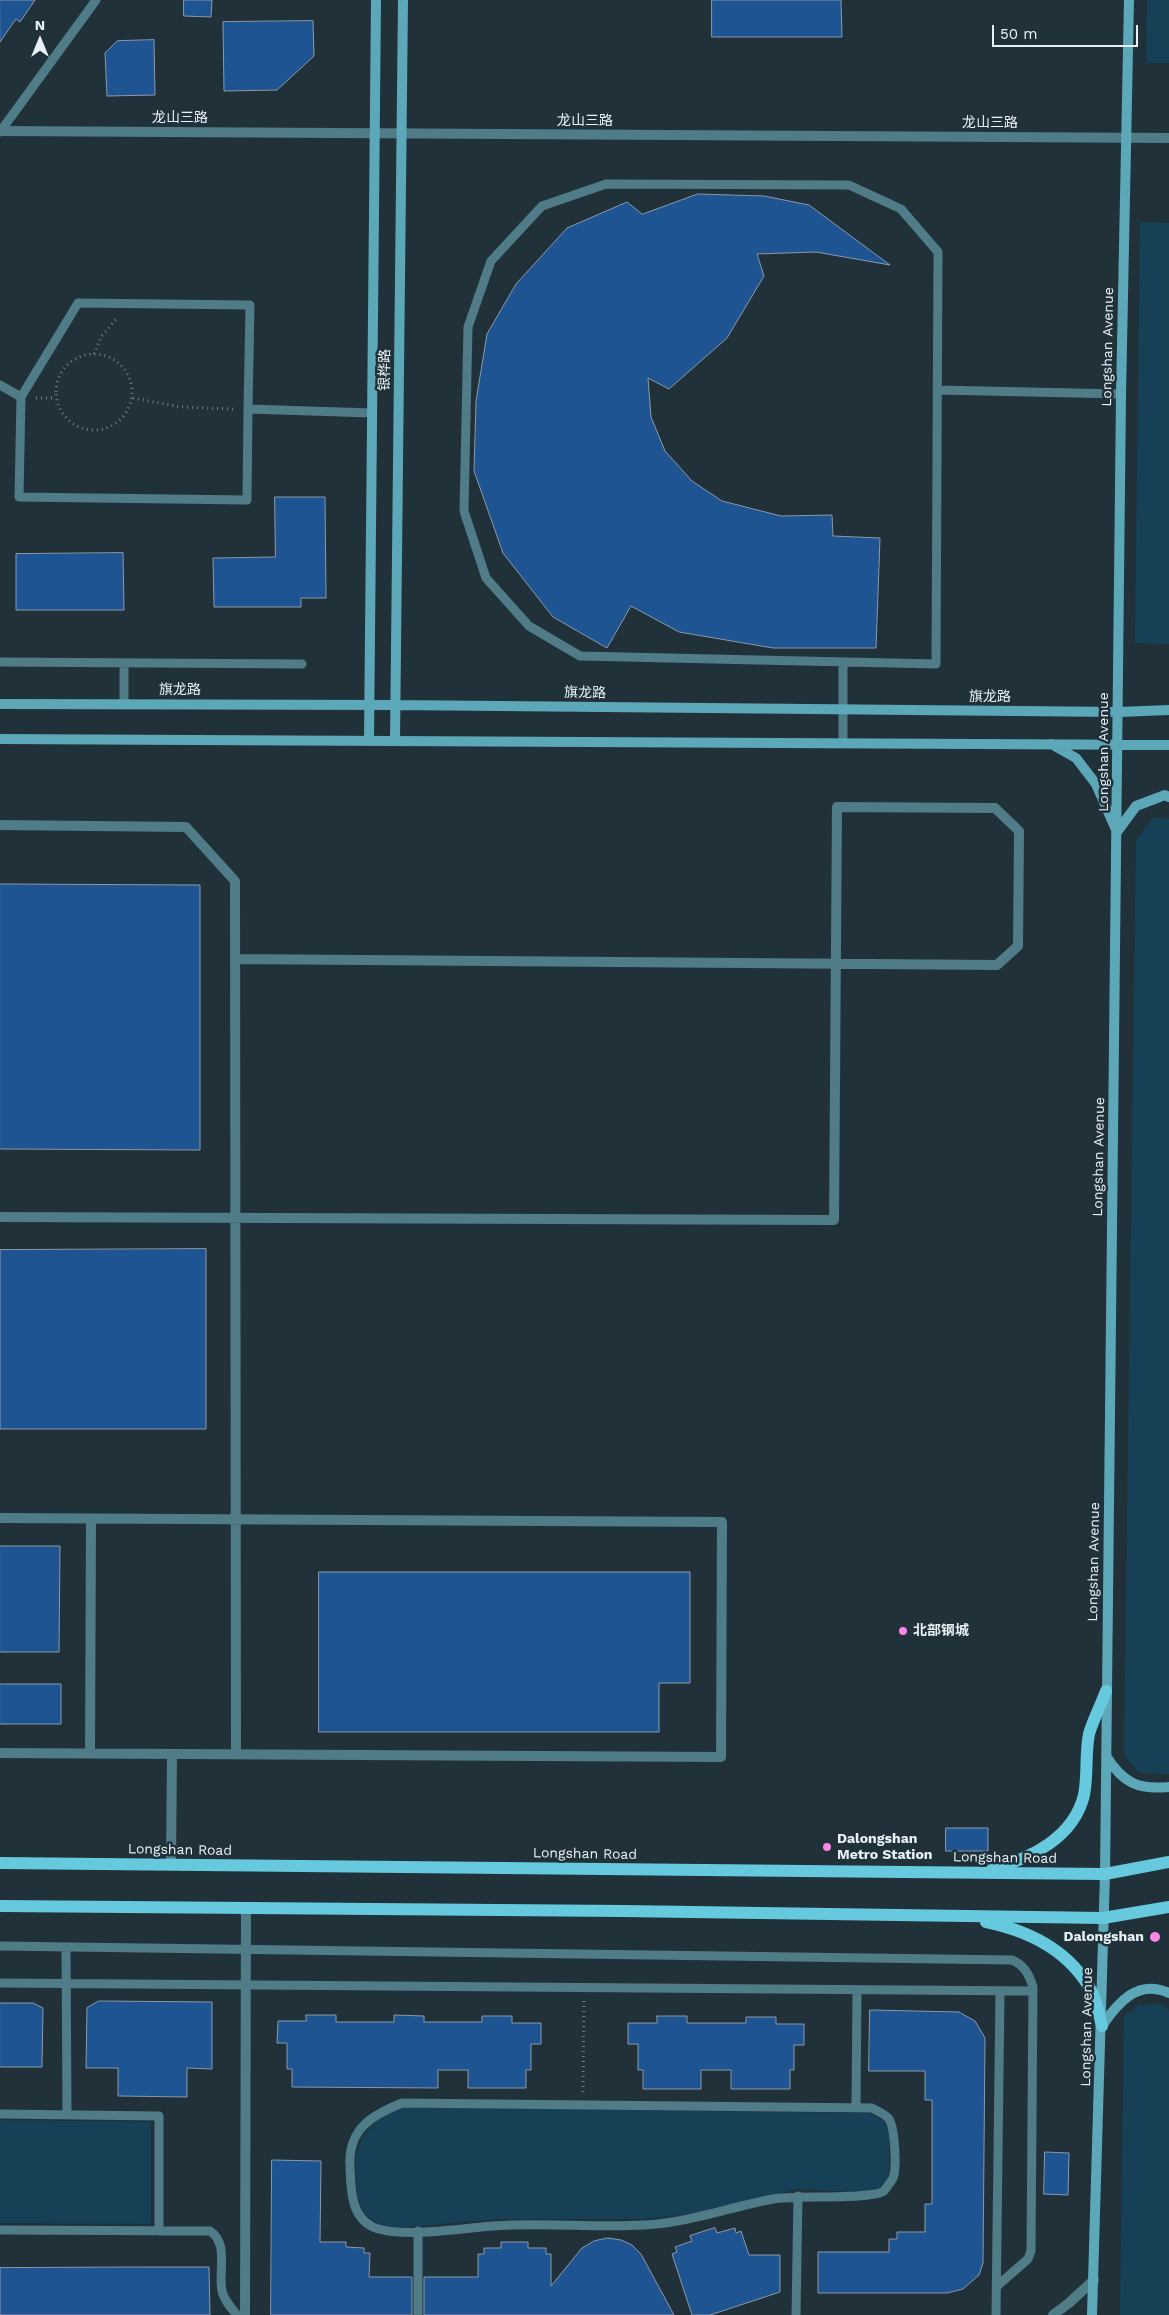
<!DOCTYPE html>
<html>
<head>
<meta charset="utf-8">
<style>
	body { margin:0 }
	#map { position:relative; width:1169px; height:2315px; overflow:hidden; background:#21313a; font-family:"Work Sans",sans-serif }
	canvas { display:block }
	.north { position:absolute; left:15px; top:15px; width:50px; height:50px; -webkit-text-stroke:4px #21313a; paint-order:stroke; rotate:0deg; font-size:14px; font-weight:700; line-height:20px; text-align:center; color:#e6f0f6 }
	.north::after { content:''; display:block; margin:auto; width:18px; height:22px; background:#e6f0f6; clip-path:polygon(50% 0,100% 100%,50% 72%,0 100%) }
	.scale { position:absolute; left:992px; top:25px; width:146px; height:22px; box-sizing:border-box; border:2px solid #e6f0f6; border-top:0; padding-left:6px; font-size:15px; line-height:18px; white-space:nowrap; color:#e6f0f6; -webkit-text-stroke:4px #21313a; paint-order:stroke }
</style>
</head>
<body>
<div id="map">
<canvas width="1169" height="2315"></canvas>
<div class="north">N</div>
<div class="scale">50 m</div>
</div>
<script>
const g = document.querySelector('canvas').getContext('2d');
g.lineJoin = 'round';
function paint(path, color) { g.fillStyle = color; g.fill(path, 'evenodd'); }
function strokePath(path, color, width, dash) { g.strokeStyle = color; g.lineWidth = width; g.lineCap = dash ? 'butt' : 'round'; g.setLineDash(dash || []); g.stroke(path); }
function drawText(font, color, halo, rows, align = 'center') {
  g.font = font + ' "Work Sans","Noto Sans SC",sans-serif'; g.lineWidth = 5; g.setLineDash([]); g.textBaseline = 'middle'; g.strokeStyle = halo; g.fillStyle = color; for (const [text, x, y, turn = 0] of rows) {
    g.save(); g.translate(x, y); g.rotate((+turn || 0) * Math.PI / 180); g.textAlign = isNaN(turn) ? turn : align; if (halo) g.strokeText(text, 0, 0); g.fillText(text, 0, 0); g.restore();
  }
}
paint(new Path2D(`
	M 1147,0 L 1169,0 L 1169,63 L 1146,63 Z
	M 1140,222 L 1169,223 L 1169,644 L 1135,643 Z
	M 1153,818 L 1169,819 L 1169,1774 L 1139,1773 L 1124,1755 L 1136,840 Z
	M 1161,2004 L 1169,2010 L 1169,2315 L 1120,2315 L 1124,2016 L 1140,2005 Z
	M 402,2107 L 870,2113 L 884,2121 L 889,2133 L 889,2176 L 881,2187 L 868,2193 L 798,2189 L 684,2215 L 644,2219 L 498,2219 L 397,2228 L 378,2224 L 364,2213 L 357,2197 L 355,2156 L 364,2134 L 378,2120 Z
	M 0,2120 L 151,2122 L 151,2224 L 0,2223 Z`), '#154055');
const building = new Path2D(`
	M 0,0 L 35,0 L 20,22 L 16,19 L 0,42 Z
	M 184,0 L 212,0 L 211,17 L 184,16 Z
	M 712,0 L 841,0 L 842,37 L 712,37 Z
	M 313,21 L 314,56 L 277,90 L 224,91 L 223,22 Z
	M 154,40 L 155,95 L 107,96 L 105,53 L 117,41 Z
	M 698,194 L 764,196 L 809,205 L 890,265 L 816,252 L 757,254 L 764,276 L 727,338 L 669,389 L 648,378 L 651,417 L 665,451 L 692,481 L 722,501 L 781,516 L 832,515 L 833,536 L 880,538 L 876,648 L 773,648 L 679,632 L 631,606 L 607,648 L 553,617 L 503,553 L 474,471 L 476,401 L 487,334 L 516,284 L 567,228 L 627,202 L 642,214 Z
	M 275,497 L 325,497 L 326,598 L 301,598 L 301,607 L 214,607 L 213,558 L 275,557 Z
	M 123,553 L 124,610 L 16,610 L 16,554 Z
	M 0,884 L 200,885 L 200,1150 L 0,1149 Z
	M 206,1249 L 206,1429 L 0,1429 L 0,1250 Z
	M 0,1546 L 60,1546 L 59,1652 L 0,1652 Z
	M 319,1572 L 690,1572 L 690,1683 L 659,1683 L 659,1732 L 319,1732 Z
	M 0,1684 L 61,1684 L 61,1724 L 0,1724 Z
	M 946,1828 L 988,1828 L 988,1851 L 946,1851 Z
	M 99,2001 L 212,2002 L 212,2069 L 187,2068 L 187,2097 L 118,2096 L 118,2068 L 86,2068 L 87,2008 Z
	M 0,2003 L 33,2003 L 43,2008 L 42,2067 L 0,2067 Z
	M 870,2010 L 959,2012 L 975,2021 L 985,2038 L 983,2263 L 979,2275 L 963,2289 L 947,2293 L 818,2293 L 818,2252 L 889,2252 L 889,2239 L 897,2239 L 897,2232 L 925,2232 L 925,2204 L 932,2204 L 932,2100 L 925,2100 L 925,2071 L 869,2071 Z
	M 306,2015 L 336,2015 L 336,2022 L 394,2022 L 394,2015 L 424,2016 L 424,2022 L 482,2022 L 482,2016 L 512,2016 L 512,2023 L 541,2023 L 541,2044 L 531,2044 L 531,2070 L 526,2070 L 526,2088 L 468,2088 L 468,2070 L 438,2070 L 438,2088 L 292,2087 L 292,2069 L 287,2069 L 287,2043 L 277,2043 L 278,2021 L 306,2021 Z
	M 657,2016 L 687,2016 L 687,2023 L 746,2023 L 746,2017 L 776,2017 L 776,2024 L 804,2024 L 804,2045 L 794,2045 L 794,2070 L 790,2070 L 790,2089 L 731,2089 L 731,2070 L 701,2070 L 701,2089 L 643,2089 L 643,2070 L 638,2070 L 638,2044 L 628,2044 L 628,2023 L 657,2023 Z
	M 1045,2152 L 1069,2153 L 1068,2195 L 1044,2194 Z
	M 272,2160 L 321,2161 L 320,2242 L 346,2242 L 346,2247 L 364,2248 L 364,2253 L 370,2253 L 369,2277 L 412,2277 L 412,2315 L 271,2315 Z
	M 715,2228 L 717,2233 L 735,2228 L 736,2233 L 741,2231 L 749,2255 L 780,2255 L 780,2292 L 710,2315 L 692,2315 L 672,2254 L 677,2252 L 675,2247 L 692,2241 L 690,2236 Z
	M 608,2238 L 621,2240 L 632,2245 L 641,2254 L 674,2315 L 424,2315 L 424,2277 L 478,2277 L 478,2254 L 484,2254 L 484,2248 L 501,2248 L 501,2242 L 528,2242 L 528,2248 L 546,2248 L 546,2254 L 551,2254 L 551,2286 L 582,2248 L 594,2241 Z
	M 137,2267 L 209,2267 L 210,2315 L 0,2315 L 0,2268 Z`);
paint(building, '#1d5491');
strokePath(building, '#8c99a8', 1);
strokePath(new Path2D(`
	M 94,354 L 101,337 L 118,317
	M56 392a38 38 0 1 1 76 0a38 38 0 1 1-76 0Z
	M 36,398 L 56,398
	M 133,398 L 180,407 L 234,409
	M 583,2092 L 584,2000`), '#6e7c84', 3, [1, 4]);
strokePath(new Path2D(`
	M 0,132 L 96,0
	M 606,184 L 849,185 L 901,209 L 938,252 L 936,664 L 580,656 L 529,626 L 486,578 L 464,511 L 468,327 L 491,261 L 542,206 Z
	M 0,385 L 21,397
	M 938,390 L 1121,394
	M 248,409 L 250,305 L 78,303 L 21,397 L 19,497 L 247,500 L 248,409 L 372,413
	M 0,662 L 302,664
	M 124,663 L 124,704
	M 843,742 L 843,664
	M 0,1946 L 1012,1960 C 1024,1965 1029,1974 1033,1987 L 1031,2251 L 1028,2259 L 997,2286
	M 66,1947 L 67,2115
	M 0,1983 L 1033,1991
	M 402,2103 L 872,2108 C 877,2111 885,2114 888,2118 C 895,2125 897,2169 893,2178 C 891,2182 886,2188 884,2191 C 872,2200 795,2195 773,2199 C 730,2207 687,2223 644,2225 C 593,2228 543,2222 493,2226 C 463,2228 400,2239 373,2227 C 350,2216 351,2188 350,2166 C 348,2129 372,2115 402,2103 Z
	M 856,2108 L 857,1990
	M 0,2114 L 159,2116 L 159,2231
	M 0,2230 L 210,2231 C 229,2243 218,2272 222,2291 C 224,2300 231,2308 237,2315
	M 418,2315 L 418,2231
	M 796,2315 L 798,2196
	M 996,2315 L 1000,1991`), '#4f7c86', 9);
strokePath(new Path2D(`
	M 0,825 L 186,827 L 235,881 L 236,1754
	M 0,1217 L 834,1220 L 837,807 L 995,808 L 1019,831 L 1018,946 L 997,965 L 236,959
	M 0,1518 L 722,1522 L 721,1757 L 0,1753
	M 90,1753 L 91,1519
	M 171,1865 L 172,1754
	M 245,2315 L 246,1908`), '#4f7c86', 10);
strokePath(new Path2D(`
	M 0,131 L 1169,138
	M 1053,2315 L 1069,2303 L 1094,2280`), '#4f7c86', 10);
strokePath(new Path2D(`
	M 0,704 L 396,705 L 1119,712 L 1169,710
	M 0,739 L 1169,745
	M 369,741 L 376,0
	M 395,741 L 403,0
	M 1051,744 L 1076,758 L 1096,784 L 1117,832 L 1136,806 L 1165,795 L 1169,797
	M 1106,1756 C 1123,1783 1138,1790 1169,1787
	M 1102,2026 C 1118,2002 1138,1979 1169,1993
	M 1092,2315 L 1105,1874 L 1121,394 L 1129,0`), '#5da8b8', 10);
strokePath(new Path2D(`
	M 0,1863 L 1105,1874 L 1169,1862
	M 993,1868 C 1031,1859 1074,1837 1084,1795 C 1088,1775 1085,1754 1089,1734 C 1093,1720 1101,1705 1106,1691
	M 0,1906 L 623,1911 L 1103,1918 L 1169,1907
	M 986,1922 C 1030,1931 1070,1951 1092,1992 C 1097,2002 1099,2015 1102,2026`), '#66c9de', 12);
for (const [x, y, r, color] of [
	[903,1631,5,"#fa87e7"],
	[827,1847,5,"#fa87e7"],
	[1155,1937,6,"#fa87e7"]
]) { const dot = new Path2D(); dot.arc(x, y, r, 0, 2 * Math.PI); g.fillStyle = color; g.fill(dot); strokePath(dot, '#21313a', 2); }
drawText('14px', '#e6f0f6', '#21313a', [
	["龙山三路",180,118],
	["龙山三路",585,121],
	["龙山三路",990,123],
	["Longshan Avenue",1108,347,-89],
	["银桦路",385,370,-89],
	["旗龙路",180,690],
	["旗龙路",585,693,1],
	["旗龙路",990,697],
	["Longshan Avenue",1104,752,-90],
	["Longshan Avenue",1099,1157,-89],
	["Longshan Avenue",1094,1562,-89],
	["Longshan Road",180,1850,1],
	["Longshan Road",585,1854,1],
	["Longshan Road",1005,1858,1],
	["Longshan Avenue",1087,2027,-89]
]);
drawText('bold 14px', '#e6f0f6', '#21313a', [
	["北部钢城",913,1631],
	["Dalongshan",837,1839],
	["Metro Station",837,1855],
	["Dalongshan",1144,1937,"right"]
], 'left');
</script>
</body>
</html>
